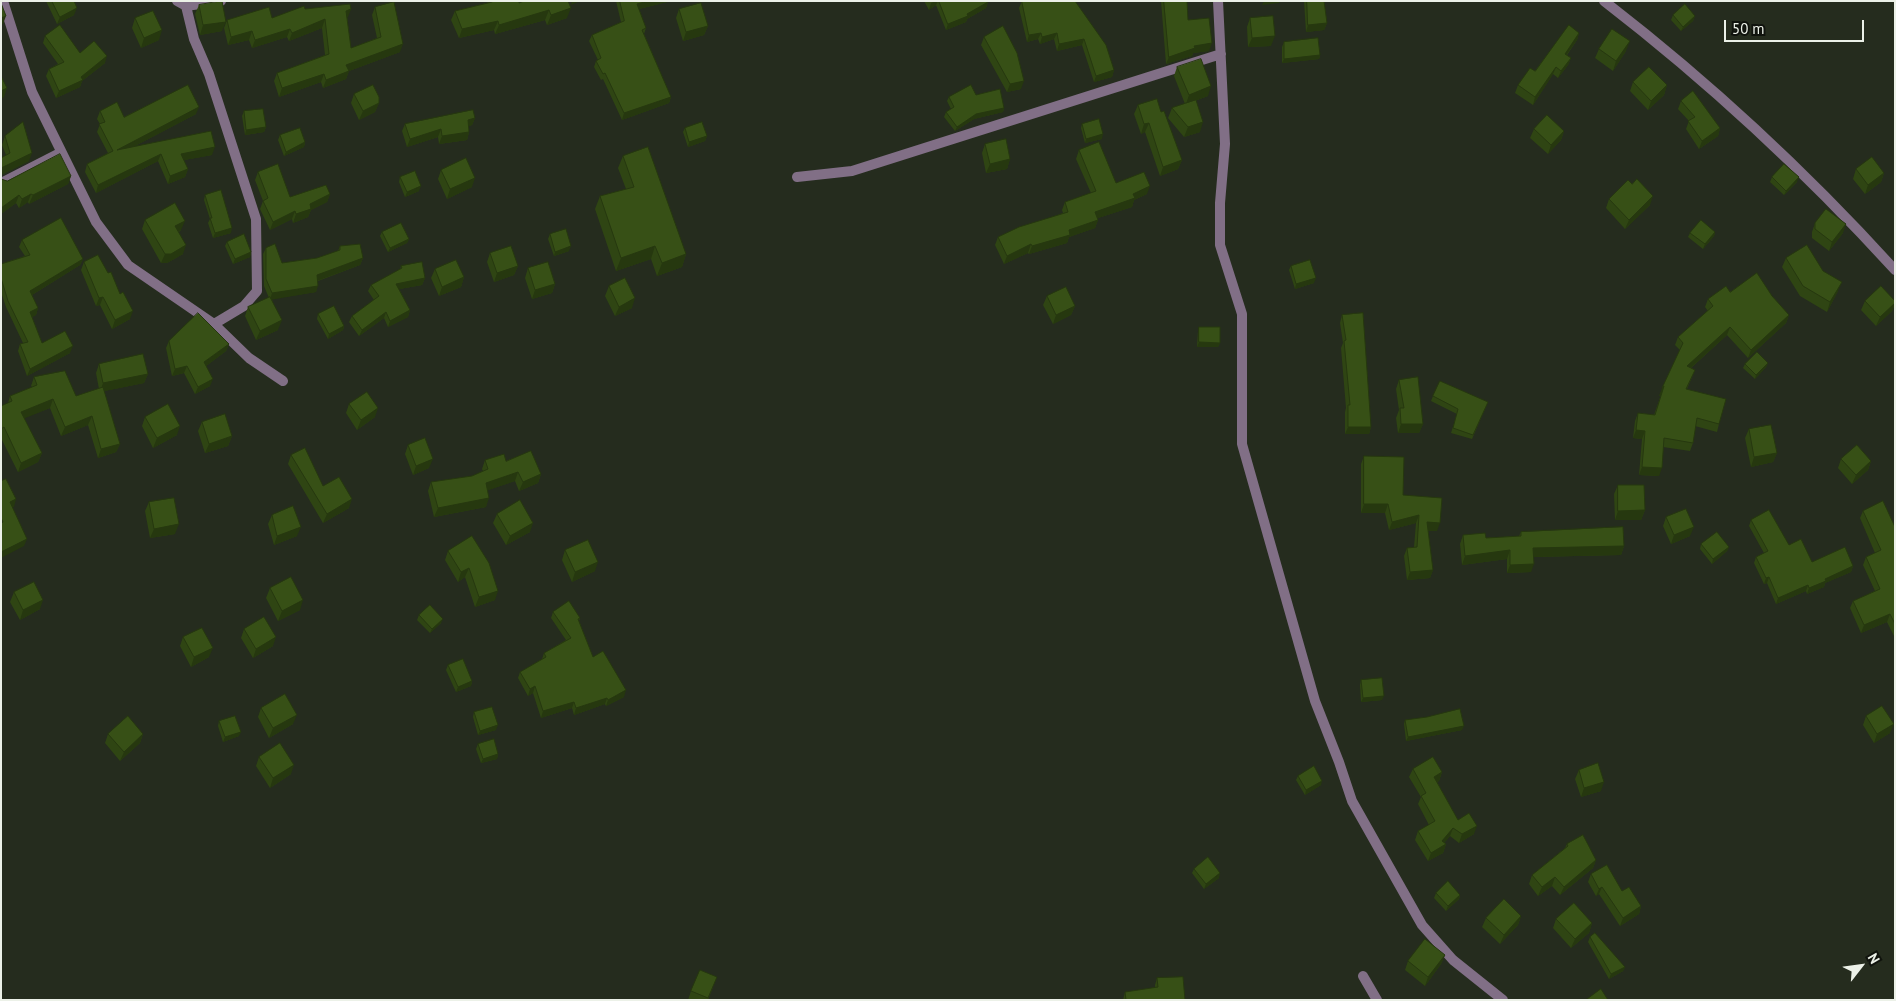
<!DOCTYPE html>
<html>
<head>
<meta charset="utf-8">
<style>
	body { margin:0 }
	#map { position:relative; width:1896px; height:1001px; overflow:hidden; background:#252c1e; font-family:"PT Sans",sans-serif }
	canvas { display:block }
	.frame { position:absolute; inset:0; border:2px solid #ecf1e8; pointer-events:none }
	.north { position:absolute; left:1836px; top:941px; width:50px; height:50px; -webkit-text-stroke:4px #10130d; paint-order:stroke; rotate:60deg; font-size:14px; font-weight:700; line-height:20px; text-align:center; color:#ecf1e8 }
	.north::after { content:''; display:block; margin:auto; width:18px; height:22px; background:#ecf1e8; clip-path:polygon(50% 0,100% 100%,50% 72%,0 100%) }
	.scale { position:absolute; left:1724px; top:20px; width:140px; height:22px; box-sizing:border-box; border:2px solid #ecf1e8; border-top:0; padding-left:6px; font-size:15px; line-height:18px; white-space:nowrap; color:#ecf1e8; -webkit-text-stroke:4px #10130d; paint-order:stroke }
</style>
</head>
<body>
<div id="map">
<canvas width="1896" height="1001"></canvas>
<div class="frame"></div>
<div class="north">N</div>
<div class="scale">50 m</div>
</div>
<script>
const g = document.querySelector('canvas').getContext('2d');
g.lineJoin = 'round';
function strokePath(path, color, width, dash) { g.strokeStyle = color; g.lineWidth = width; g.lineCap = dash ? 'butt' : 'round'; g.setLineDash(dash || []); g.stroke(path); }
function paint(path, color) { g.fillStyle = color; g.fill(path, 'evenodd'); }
strokePath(new Path2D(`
	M 3,1 L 32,92 L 96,222 L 128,265 L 214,324 L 249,358 L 283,381
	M 177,1 L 186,6 L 221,1
	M 1218,1 L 1225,144 L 1220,203 L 1220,245 L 1242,314 L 1242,444 L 1315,701 L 1339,762 L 1352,801 L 1422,925 L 1453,960 L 1503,1000
	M 1604,1 C 1709,82 1806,172 1895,270
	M 186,6 L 194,39 L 209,74 L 256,219 L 257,291 L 244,306 L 214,324
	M 797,177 L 852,171 L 1221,54
	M 1,183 L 60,153
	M 1363,976 L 1377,1000`), '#816f86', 10);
paint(new Path2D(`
	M 46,1 L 74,1 L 74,15 L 57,24 Z
	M 490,1 L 519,1 L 519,3 L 524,1 L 567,18 L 547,25 L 545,20 L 495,34 L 494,30 L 459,38 L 451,20 L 455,11 L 490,2 Z
	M 616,1 L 671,1 L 639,9 L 646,28 L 644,34 L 671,97 L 669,103 L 622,120 L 603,79 L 601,80 L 594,67 L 596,61 L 598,60 L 589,41 L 592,35 L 621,22 Z
	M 924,1 L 988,1 L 988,2 L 986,8 L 967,19 L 966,22 L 946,30 L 936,5 L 929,10 Z
	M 1022,1 L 1075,1 L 1114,70 L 1112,77 L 1094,82 L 1082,45 L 1057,51 L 1054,39 L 1040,44 L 1038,39 L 1027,42 L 1019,8 Z
	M 1161,1 L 1187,1 L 1188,20 L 1209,51 L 1193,53 L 1192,56 L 1166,64 Z
	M 1304,1 L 1324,1 L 1327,23 L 1324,30 L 1306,32 Z
	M 199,5 L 222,31 L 200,35 L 195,14 Z
	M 375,7 L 400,52 L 349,71 L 346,79 L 323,88 L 321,82 L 279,97 L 274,81 L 277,73 L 325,55 L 322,28 L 289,41 L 287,37 L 252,48 L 249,40 L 228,45 L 224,28 L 227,20 L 272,18 L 305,9 L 351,9 L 347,17 L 351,48 L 377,38 L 372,15 Z
	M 679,9 L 708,26 L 704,35 L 683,41 L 676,18 Z
	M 1673,15 L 1695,16 L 1693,21 L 1681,31 L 1671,20 Z
	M 135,18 L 159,40 L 141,48 L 132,28 Z
	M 1250,18 L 1271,46 L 1248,47 L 1247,27 Z
	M 1579,33 L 1577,40 L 1567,55 L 1571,58 L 1568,65 L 1558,78 L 1553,74 L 1533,105 L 1515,93 L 1518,85 L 1535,71 Z
	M 45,36 L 80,53 L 105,63 L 82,81 L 80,87 L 56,98 L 46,76 L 49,69 L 58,64 L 43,43 Z
	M 984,37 L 1021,89 L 1007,92 L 981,45 Z
	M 1284,42 L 1320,55 L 1319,59 L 1282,63 L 1282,47 Z
	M 1599,49 L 1626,51 L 1613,71 L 1595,58 Z
	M 1177,67 L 1208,96 L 1192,102 L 1200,132 L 1184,137 L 1168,118 L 1172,108 L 1185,104 L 1174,76 Z
	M 1633,82 L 1667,85 L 1664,95 L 1648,110 L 1630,91 Z
	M 354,94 L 379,103 L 375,112 L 359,120 L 351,103 Z
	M 976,95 L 1004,108 L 1003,112 L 974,119 L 955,131 L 944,117 L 946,112 L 951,109 L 947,101 L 949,97 Z
	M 1681,101 L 1720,128 L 1718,136 L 1699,149 L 1686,129 L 1689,121 L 1678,109 Z
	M 1138,105 L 1161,112 L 1182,160 L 1178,169 L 1160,176 L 1145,132 L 1141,134 L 1134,114 Z
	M 100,111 L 124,117 L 196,114 L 135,146 L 212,155 L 184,160 L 188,169 L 185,177 L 168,184 L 158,161 L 96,193 L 85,172 L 87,164 L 108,153 L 97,132 L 100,124 L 97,119 Z
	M 244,111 L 266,127 L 264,132 L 245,135 L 242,116 Z
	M 475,118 L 472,125 L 469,126 L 469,132 L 467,140 L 439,144 L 438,137 L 407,147 L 402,131 L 405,124 Z
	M 1082,124 L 1102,139 L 1085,143 L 1081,128 Z
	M 685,128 L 707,136 L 705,141 L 688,147 L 683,132 Z
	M 1534,129 L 1564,131 L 1561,140 L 1548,154 L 1530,138 Z
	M 280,135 L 305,142 L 304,147 L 284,156 L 278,140 Z
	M 5,136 L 29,161 L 1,175 L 1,158 L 6,155 L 2,145 Z
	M 985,144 L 1010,159 L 1007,169 L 986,173 L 982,153 Z
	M 1079,150 L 1116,183 L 1147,194 L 1134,200 L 1132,207 L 1098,218 L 1098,220 L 1095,228 L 1069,237 L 1067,243 L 1029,254 L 1028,253 L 1004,264 L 995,245 L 998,237 L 1063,213 L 1062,210 L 1065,202 L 1091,193 L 1076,159 Z
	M 623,156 L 686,254 L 682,267 L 657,276 L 651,259 L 616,271 L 595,209 L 600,196 L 626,189 L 618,168 Z
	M 1856,169 L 1884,173 L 1881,182 L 1865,194 L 1853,179 Z
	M 441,170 L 472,187 L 447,199 L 438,179 Z
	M 258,172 L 290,197 L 330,194 L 327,202 L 311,210 L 308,217 L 293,223 L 292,219 L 270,230 L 260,209 L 263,201 L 255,180 Z
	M 71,176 L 68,184 L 29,204 L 28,202 L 19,208 L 16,203 L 1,214 L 1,179 L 7,181 Z
	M 400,177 L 419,191 L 405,197 L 399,182 Z
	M 1772,177 L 1797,182 L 1784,195 L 1770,182 Z
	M 205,195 L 231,233 L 213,238 L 208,223 L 210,219 L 204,200 Z
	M 1609,199 L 1650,205 L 1625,229 L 1606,208 Z
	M 145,220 L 181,230 L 179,232 L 183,254 L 167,263 L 161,263 L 142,229 Z
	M 1815,223 L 1843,233 L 1829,251 L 1812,238 L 1812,232 Z
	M 382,232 L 409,239 L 407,243 L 388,252 L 380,236 Z
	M 1715,232 L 1714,236 L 1703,249 L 1688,237 L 1690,233 Z
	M 550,234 L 569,251 L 554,256 L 548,239 Z
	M 22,240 L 83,259 L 80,265 L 32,295 L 38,308 L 36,315 L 32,317 L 42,343 L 70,353 L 27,376 L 18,351 L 20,344 L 23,343 L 6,307 L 1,292 L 1,264 L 25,256 L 19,247 Z
	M 227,242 L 251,252 L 250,257 L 233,264 L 225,246 Z
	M 340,246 L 363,258 L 360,265 L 318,281 L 316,292 L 272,299 L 278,330 L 256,340 L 245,316 L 248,307 L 269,298 L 264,286 L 263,254 L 266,248 L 282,263 L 317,258 L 338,251 Z
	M 490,253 L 518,266 L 514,275 L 494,282 L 487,262 Z
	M 1786,258 L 1823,271 L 1838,291 L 1827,312 L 1800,296 L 1782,267 Z
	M 84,262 L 130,319 L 112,329 L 100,305 L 96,306 L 81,270 Z
	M 401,266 L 425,278 L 422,285 L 399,289 L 410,310 L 408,317 L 388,327 L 384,318 L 359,336 L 349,322 L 352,316 L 374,300 L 368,291 L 371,285 L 400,270 Z
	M 1291,266 L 1314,283 L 1295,289 L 1289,270 Z
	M 528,268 L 555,284 L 552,293 L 532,299 L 525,278 Z
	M 435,269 L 464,277 L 461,287 L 439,296 L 431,278 Z
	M 609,286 L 632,308 L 615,316 L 605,296 Z
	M 1730,292 L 1772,296 L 1789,315 L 1786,323 L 1748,358 L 1727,335 L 1691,368 L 1695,370 L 1687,389 L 1719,424 L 1717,432 L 1695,426 L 1693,443 L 1690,451 L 1663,447 L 1659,476 L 1639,475 L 1642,439 L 1633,438 L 1635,421 L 1638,413 L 1654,415 L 1661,395 L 1659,396 L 1680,350 L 1675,345 L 1678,337 L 1708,311 L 1705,307 L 1708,299 Z
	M 1047,296 L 1075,306 L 1071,315 L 1053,324 L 1043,305 Z
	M 1865,301 L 1895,301 L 1895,304 L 1892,311 L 1876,326 L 1861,310 Z
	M 318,314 L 344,326 L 343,330 L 328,339 L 317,319 Z
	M 1342,315 L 1371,427 L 1369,434 L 1345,434 L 1345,412 L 1346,408 L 1341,348 L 1343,343 L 1340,323 Z
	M 1199,327 L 1220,343 L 1218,347 L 1197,347 L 1198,331 Z
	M 169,341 L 229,344 L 226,351 L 206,366 L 210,386 L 195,394 L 184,373 L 172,376 L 166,348 Z
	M 1768,363 L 1766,367 L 1755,379 L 1743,368 L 1745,364 Z
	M 99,364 L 148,374 L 144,383 L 104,391 L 120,444 L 116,452 L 98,458 L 88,425 L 61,436 L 50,408 L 24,418 L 42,453 L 38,462 L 18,472 L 1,438 L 1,406 L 8,403 L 10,396 L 32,387 L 31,386 L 34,377 L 76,396 L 99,389 L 96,373 Z
	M 1399,380 L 1423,424 L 1419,433 L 1398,433 L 1396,418 L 1399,410 L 1396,389 Z
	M 1433,396 L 1488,402 L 1472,439 L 1451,433 L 1457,414 L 1431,401 Z
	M 349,404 L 375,417 L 357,430 L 346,413 Z
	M 145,417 L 177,435 L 153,448 L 142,426 Z
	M 202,422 L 232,436 L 228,446 L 205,453 L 198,431 Z
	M 1749,429 L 1777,453 L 1773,462 L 1751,467 L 1745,438 Z
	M 408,445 L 429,468 L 413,475 L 405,454 Z
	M 291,455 L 323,486 L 349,508 L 323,523 L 288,464 Z
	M 1364,456 L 1403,495 L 1437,531 L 1428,531 L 1433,570 L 1430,578 L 1407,580 L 1404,556 L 1407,548 L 1414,547 L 1416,523 L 1389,530 L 1385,513 L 1361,513 L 1361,464 Z
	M 1841,459 L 1871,461 L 1868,470 L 1852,484 L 1838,468 Z
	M 485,460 L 506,461 L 541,474 L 538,483 L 519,491 L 515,481 L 488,490 L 486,507 L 434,517 L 428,491 L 431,482 L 472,476 L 483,471 L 482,469 Z
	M 1618,485 L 1645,510 L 1641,520 L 1615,520 L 1614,494 Z
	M 149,502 L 175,534 L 150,538 L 145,511 Z
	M 1863,511 L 1895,527 L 1895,638 L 1887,622 L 1861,633 L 1850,608 L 1853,601 L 1875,591 L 1863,565 L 1866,557 L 1875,553 L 1860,518 Z
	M 497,514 L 530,532 L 506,545 L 493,523 Z
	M 272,515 L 297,536 L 274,545 L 268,524 Z
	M 1666,517 L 1690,536 L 1671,544 L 1663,526 Z
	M 1751,520 L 1789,545 L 1812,562 L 1853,566 L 1851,572 L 1825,583 L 1824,587 L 1807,594 L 1806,591 L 1776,604 L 1767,583 L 1764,584 L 1754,563 L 1756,557 L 1764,553 L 1749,526 Z
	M 1521,532 L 1624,546 L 1621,555 L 1533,557 L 1531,572 L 1507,573 L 1507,559 L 1462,565 L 1460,544 L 1463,535 L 1486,538 L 1519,536 Z
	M 472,536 L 495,600 L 475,607 L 465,577 L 458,582 L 445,560 L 448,551 Z
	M 1701,544 L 1729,547 L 1727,551 L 1712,564 L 1700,549 Z
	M 565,550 L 595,571 L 572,582 L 562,560 Z
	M 270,588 L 300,610 L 278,621 L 266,598 Z
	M 14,592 L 40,609 L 20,620 L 10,602 Z
	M 553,612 L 580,618 L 579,621 L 593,657 L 624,697 L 606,706 L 605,704 L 574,715 L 572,708 L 541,718 L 533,693 L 528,696 L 518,678 L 520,672 L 542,659 L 544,653 L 566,640 L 551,618 Z
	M 419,615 L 441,623 L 430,633 L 417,620 Z
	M 244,629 L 273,646 L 253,658 L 241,638 Z
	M 183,637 L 209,657 L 191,667 L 180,646 Z
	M 448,665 L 472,681 L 471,686 L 456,692 L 446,670 Z
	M 1361,680 L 1382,700 L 1361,702 L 1360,685 Z
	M 261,708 L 293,724 L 269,738 L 258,717 Z
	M 474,712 L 496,730 L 478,735 L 473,717 Z
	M 1866,716 L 1890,733 L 1874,743 L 1863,725 Z
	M 1405,720 L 1462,730 L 1406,741 L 1404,724 Z
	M 219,721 L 239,736 L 223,742 L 218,726 Z
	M 108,734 L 143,734 L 140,743 L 120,761 L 105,743 Z
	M 478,744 L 498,754 L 497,759 L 481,763 L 476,749 Z
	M 259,757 L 291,774 L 270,788 L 256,766 Z
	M 1413,769 L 1442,772 L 1439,781 L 1437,782 L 1458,820 L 1474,834 L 1459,843 L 1450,836 L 1444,843 L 1446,844 L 1443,853 L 1428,861 L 1415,840 L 1418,831 L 1429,825 L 1418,804 L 1421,797 L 1409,777 Z
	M 1579,770 L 1601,791 L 1581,797 L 1575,779 Z
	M 1298,776 L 1321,785 L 1305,795 L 1296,780 Z
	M 1567,844 L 1596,860 L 1593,868 L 1560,895 L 1552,886 L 1538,896 L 1529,884 L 1532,875 L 1565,848 Z
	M 1194,869 L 1219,878 L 1204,889 L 1192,873 Z
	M 1591,874 L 1622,891 L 1641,906 L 1639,914 L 1620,926 L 1599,894 L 1596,896 L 1588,882 Z
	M 1436,893 L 1460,895 L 1459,899 L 1446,911 L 1434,898 Z
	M 1521,916 L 1518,925 L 1500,944 L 1482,927 L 1486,918 Z
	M 1556,919 L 1592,923 L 1589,933 L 1571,948 L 1553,928 Z
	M 1590,937 L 1625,967 L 1623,971 L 1609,979 L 1588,942 Z
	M 1445,955 L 1441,964 L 1425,986 L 1405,970 L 1408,961 Z
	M 1157,978 L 1185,1000 L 1123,1000 L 1125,992 L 1155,988 L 1155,985 Z
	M 713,987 L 708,1000 L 688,1000 L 691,991 Z`), '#2f4513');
paint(new Path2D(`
	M 572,1 L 580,1 L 571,5 Z
	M 648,1 L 671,1 L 635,10 L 637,4 Z
	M 935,1 L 938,1 L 936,5 L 929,10 L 931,3 Z
	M 1264,1 L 1280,1 L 1279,3 L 1262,5 Z
	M 988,2 L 986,8 L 967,19 L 966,22 L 946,30 L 948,24 Z
	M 77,8 L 74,15 L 57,24 L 60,17 Z
	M 571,8 L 567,18 L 547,25 L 551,15 Z
	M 351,9 L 348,17 L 343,19 L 346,11 Z
	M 549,10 L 545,20 L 495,34 L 499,25 Z
	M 6,16 L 3,24 L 1,25 L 1,18 Z
	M 1695,16 L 1693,21 L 1681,31 L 1683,27 Z
	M 325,19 L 322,28 L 289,41 L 292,33 Z
	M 498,21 L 494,30 L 459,38 L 462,29 Z
	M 226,22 L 222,31 L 200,35 L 203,25 Z
	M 1327,23 L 1324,30 L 1306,32 L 1308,25 Z
	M 708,26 L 704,35 L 683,41 L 686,32 Z
	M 290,29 L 287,37 L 252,48 L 255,40 Z
	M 162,30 L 159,40 L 141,48 L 144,38 Z
	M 252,31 L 249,40 L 228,45 L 231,37 Z
	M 1041,33 L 1038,39 L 1027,42 L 1029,35 Z
	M 1057,33 L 1054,39 L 1040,44 L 1042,37 Z
	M 1579,33 L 1577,40 L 1562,61 L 1565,54 Z
	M 1275,36 L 1271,46 L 1248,47 L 1252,38 Z
	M 1084,39 L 1082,45 L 1057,51 L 1059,44 Z
	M 1630,41 L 1626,51 L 1613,71 L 1616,61 Z
	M 1212,43 L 1209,51 L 1193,53 L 1192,56 L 1166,64 L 1169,57 L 1194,46 Z
	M 403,44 L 400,52 L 349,71 L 346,79 L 323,88 L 326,80 L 346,65 Z
	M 1320,55 L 1319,59 L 1282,63 L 1284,59 Z
	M 107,56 L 105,63 L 82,81 L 80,87 L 56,98 L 59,91 L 81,77 Z
	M 1571,58 L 1568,65 L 1558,78 L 1561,71 Z
	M 1556,67 L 1553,74 L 1533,105 L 1535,97 Z
	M 1114,70 L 1112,77 L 1094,82 L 1096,76 Z
	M 324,74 L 321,82 L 279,97 L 282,88 Z
	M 1024,81 L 1021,89 L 1007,92 L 1010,84 Z
	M 1667,85 L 1664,95 L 1648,110 L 1651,101 Z
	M 1211,86 L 1208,96 L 1186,104 L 1189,95 Z
	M 7,88 L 4,97 L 1,99 L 1,91 Z
	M 671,97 L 669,103 L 622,120 L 624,113 Z
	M 379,103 L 375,112 L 359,120 L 363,111 Z
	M 199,107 L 196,114 L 114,157 L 117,150 Z
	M 1004,108 L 1003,112 L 974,119 L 955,131 L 957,127 L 976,114 Z
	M 475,118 L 472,125 L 465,128 L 468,120 Z
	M 1203,122 L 1200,132 L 1184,137 L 1188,127 Z
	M 1149,123 L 1145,132 L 1141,134 L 1144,124 Z
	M 266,127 L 264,132 L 245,135 L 246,130 Z
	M 1720,128 L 1718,136 L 1699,149 L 1702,141 Z
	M 441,129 L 438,137 L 407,147 L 410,139 Z
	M 1564,131 L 1561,140 L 1548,154 L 1551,145 Z
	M 469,132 L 467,140 L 439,144 L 442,136 Z
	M 1103,134 L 1102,139 L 1085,143 L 1086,139 Z
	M 707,136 L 705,141 L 688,147 L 689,142 Z
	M 305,142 L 304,147 L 284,156 L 286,152 Z
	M 215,147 L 212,155 L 179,161 L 181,154 Z
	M 32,153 L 29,161 L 1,175 L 1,168 Z
	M 161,154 L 158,161 L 96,193 L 98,185 Z
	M 1010,159 L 1007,169 L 986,173 L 990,164 Z
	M 1182,160 L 1178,169 L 1160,176 L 1163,167 Z
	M 188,169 L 185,177 L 168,184 L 170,176 Z
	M 1884,173 L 1881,182 L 1865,194 L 1868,185 Z
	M 71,176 L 68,184 L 29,204 L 33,195 Z
	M 1799,177 L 1797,182 L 1784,195 L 1786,191 Z
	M 475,178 L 472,187 L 447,199 L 450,189 Z
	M 421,186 L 419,191 L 405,197 L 407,192 Z
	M 1150,186 L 1147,194 L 1134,200 L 1132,207 L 1092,220 L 1095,212 Z
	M 31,194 L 28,202 L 19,208 L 22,199 Z
	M 330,194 L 327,202 L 311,210 L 308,217 L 293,223 L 296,214 L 310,204 Z
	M 19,195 L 16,203 L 1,214 L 1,208 Z
	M 1653,196 L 1650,205 L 1625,229 L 1629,220 Z
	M 295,211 L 292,219 L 270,230 L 273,222 Z
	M 1098,220 L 1095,228 L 1069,237 L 1067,243 L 1029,254 L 1032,246 L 1069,230 Z
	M 185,221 L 181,230 L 172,235 L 175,226 Z
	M 1846,224 L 1843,233 L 1829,251 L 1832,242 Z
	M 232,228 L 231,233 L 213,238 L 215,233 Z
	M 1715,232 L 1714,236 L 1703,249 L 1705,244 Z
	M 409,239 L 407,243 L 388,252 L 390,248 Z
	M 1031,244 L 1028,253 L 1004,264 L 1007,256 Z
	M 186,245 L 183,254 L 167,263 L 161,263 L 165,254 Z
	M 571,246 L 569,251 L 554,256 L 555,252 Z
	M 655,246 L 651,259 L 616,271 L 621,258 Z
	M 251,252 L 250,257 L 233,264 L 235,259 Z
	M 686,254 L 682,267 L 657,276 L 662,263 Z
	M 363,258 L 360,265 L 314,282 L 317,275 Z
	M 83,259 L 80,265 L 27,298 L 30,291 Z
	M 518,266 L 514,275 L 494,282 L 497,273 Z
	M 464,277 L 461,287 L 439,296 L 442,287 Z
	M 425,278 L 422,285 L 394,290 L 396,284 Z
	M 1316,278 L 1314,283 L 1295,289 L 1296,284 Z
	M 1842,282 L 1838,291 L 1827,312 L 1830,302 Z
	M 555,284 L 552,293 L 532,299 L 535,290 Z
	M 318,286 L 316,292 L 270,300 L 272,293 Z
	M 103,297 L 100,305 L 96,306 L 99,298 Z
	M 635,298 L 632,308 L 615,316 L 619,307 Z
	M 1895,303 L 1892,311 L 1876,326 L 1880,317 Z
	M 1075,306 L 1071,315 L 1053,324 L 1056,315 Z
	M 38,308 L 36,315 L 28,319 L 30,312 Z
	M 410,310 L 408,317 L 388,327 L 390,321 Z
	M 133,311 L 130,319 L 112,329 L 115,320 Z
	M 386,312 L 384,318 L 359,336 L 362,330 Z
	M 1789,315 L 1786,323 L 1748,358 L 1751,350 Z
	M 282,320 L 278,330 L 256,340 L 260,331 Z
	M 344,326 L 343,330 L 328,339 L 329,334 Z
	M 1730,327 L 1727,335 L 1684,374 L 1687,366 Z
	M 1199,342 L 1220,343 L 1218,347 L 1197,347 Z
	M 229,344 L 226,351 L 202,369 L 204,362 Z
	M 73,346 L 70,353 L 27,376 L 30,369 Z
	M 1768,363 L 1766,367 L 1755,379 L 1756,375 Z
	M 187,366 L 184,373 L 172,376 L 175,369 Z
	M 148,374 L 144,383 L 100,392 L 103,383 Z
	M 213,379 L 210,386 L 195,394 L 198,387 Z
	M 1664,386 L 1661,395 L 1659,396 L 1662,388 Z
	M 53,399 L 50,408 L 18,421 L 21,412 Z
	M 378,408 L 375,417 L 357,430 L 361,420 Z
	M 92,416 L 88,425 L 61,436 L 65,427 Z
	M 1401,424 L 1423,424 L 1419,433 L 1398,433 Z
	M 180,426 L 177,435 L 153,448 L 157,438 Z
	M 1348,427 L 1371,427 L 1369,434 L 1345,434 Z
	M 1636,430 L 1645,431 L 1642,439 L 1633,438 Z
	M 232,436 L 228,446 L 205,453 L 209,444 Z
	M 120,444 L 116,452 L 98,458 L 101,449 Z
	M 42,453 L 38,462 L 18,472 L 21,463 Z
	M 1777,453 L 1773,462 L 1751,467 L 1754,457 Z
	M 433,459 L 429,468 L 413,475 L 416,466 Z
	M 1871,461 L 1868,470 L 1852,484 L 1856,475 Z
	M 1642,467 L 1662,468 L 1659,476 L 1639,475 Z
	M 518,472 L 515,481 L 483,492 L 486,483 Z
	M 541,474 L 538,483 L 519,491 L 523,482 Z
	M 489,498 L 486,507 L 434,517 L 438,508 Z
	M 16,499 L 14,507 L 7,510 L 10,502 Z
	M 352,499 L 349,508 L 323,523 L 327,514 Z
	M 1364,504 L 1388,504 L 1385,513 L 1361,513 Z
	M 1645,510 L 1641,520 L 1615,520 L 1618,511 Z
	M 1419,515 L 1416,523 L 1389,530 L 1392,522 Z
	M 1427,522 L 1440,523 L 1437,531 L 1424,531 Z
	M 533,523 L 530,532 L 506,545 L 510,536 Z
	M 179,524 L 175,534 L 150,538 L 154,529 Z
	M 301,527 L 297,536 L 274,545 L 277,536 Z
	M 1694,527 L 1690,536 L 1671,544 L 1674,535 Z
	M 27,539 L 24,546 L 1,558 L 1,552 Z
	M 1624,546 L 1621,555 L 1530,557 L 1533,548 Z
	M 1729,547 L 1727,551 L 1712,564 L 1713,559 Z
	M 1510,550 L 1507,559 L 1462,565 L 1465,556 Z
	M 598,562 L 595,571 L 572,582 L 575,572 Z
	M 1534,564 L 1531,572 L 1507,573 L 1510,565 Z
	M 1853,566 L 1851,572 L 1825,583 L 1824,587 L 1807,594 L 1809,588 L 1825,579 Z
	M 469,568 L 465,577 L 458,582 L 461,572 Z
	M 1433,570 L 1430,578 L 1407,580 L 1410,572 Z
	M 1769,577 L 1767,583 L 1764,584 L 1766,578 Z
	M 1808,585 L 1806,591 L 1776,604 L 1778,598 Z
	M 498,591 L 495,600 L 475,607 L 479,597 Z
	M 43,600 L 40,609 L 20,620 L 23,610 Z
	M 303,600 L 300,610 L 278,621 L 282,611 Z
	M 1890,614 L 1887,622 L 1861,633 L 1864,625 Z
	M 443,619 L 441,623 L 430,633 L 432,629 Z
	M 276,637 L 273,646 L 253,658 L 256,649 Z
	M 213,648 L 209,657 L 191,667 L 194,657 Z
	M 472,681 L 471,686 L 456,692 L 458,687 Z
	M 535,686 L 533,693 L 528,696 L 530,689 Z
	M 626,690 L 624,697 L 606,706 L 608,700 Z
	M 1384,696 L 1382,700 L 1361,702 L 1363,698 Z
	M 607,698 L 605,704 L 574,715 L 576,708 Z
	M 574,702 L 572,708 L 541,718 L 543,711 Z
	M 297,715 L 293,724 L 269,738 L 273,728 Z
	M 1894,724 L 1890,733 L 1874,743 L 1877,734 Z
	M 498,725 L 496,730 L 478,735 L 480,731 Z
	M 1464,726 L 1462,730 L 1406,741 L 1408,737 Z
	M 241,732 L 239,736 L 223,742 L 225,737 Z
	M 143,734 L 140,743 L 120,761 L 124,752 Z
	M 498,754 L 497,759 L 481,763 L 483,759 Z
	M 294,765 L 291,774 L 270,788 L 273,778 Z
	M 1442,772 L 1439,781 L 1431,785 L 1434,777 Z
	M 1322,781 L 1321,785 L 1305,795 L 1306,790 Z
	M 1604,782 L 1601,791 L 1581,797 L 1584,788 Z
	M 1477,826 L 1474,834 L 1459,843 L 1462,834 Z
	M 1453,828 L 1450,836 L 1440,848 L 1446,844 L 1443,853 L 1428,861 L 1431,853 Z
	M 1596,860 L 1593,868 L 1560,895 L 1564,887 Z
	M 1220,873 L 1219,878 L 1204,889 L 1206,884 Z
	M 1555,877 L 1552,886 L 1538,896 L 1542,887 Z
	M 1602,887 L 1599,894 L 1596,896 L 1599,889 Z
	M 1460,895 L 1459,899 L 1446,911 L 1448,906 Z
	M 1641,906 L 1639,914 L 1620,926 L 1623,918 Z
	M 1521,916 L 1518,925 L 1500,944 L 1504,935 Z
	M 1592,923 L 1589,933 L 1571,948 L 1575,939 Z
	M 1445,955 L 1441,964 L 1425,986 L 1428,977 Z
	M 1625,967 L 1623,971 L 1609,979 L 1611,974 Z`), '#26380f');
const building = new Path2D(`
	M 52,1 L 74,1 L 77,8 L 60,17 Z
	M 222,1 L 226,22 L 203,25 L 199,5 Z
	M 492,1 L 519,1 L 519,3 L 524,1 L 568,1 L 571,8 L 551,15 L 549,10 L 499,25 L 498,21 L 462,29 L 455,11 L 492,2 Z
	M 620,1 L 648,1 L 637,4 L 646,28 L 642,30 L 671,97 L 624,113 L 605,73 L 603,74 L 596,61 L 601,58 L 592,35 L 624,21 Z
	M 939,1 L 988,1 L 988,2 L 967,14 L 968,16 L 948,24 Z
	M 1022,1 L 1075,1 L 1106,45 L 1114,70 L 1096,76 L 1084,39 L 1059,44 L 1057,33 L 1042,37 L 1041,33 L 1029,35 Z
	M 1164,1 L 1187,1 L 1188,20 L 1209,18 L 1212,43 L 1194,46 L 1195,48 L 1169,57 Z
	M 1307,1 L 1324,1 L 1327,23 L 1308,25 Z
	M 394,2 L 403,44 L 346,65 L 349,71 L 326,80 L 324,74 L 282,88 L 277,73 L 329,54 L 325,19 L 292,33 L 290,29 L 255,40 L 252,31 L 231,37 L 227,20 L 269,7 L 272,18 L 304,6 L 305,9 L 350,4 L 351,9 L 346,11 L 351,48 L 381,37 L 375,7 Z
	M 1,3 L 6,16 L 1,18 Z
	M 701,3 L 708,26 L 686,32 L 679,9 Z
	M 1685,4 L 1695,16 L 1683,27 L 1673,15 Z
	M 153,11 L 162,30 L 144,38 L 135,18 Z
	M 1273,16 L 1275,36 L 1252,38 L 1250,18 Z
	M 60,25 L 80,53 L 94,41 L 107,56 L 81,77 L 83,80 L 59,91 L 49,69 L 64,62 L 45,36 Z
	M 1569,25 L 1579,33 L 1565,54 L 1571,58 L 1561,71 L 1556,67 L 1535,97 L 1518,85 L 1530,68 L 1535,71 Z
	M 1003,26 L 1017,53 L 1024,81 L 1010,84 L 984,37 Z
	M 1612,29 L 1630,41 L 1616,61 L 1599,49 Z
	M 1318,38 L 1320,55 L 1284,59 L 1284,42 Z
	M 1201,59 L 1211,86 L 1189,95 L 1177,67 Z
	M 1649,67 L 1667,85 L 1651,101 L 1633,82 Z
	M 1,76 L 7,88 L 1,91 Z
	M 188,85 L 199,107 L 117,150 L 211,131 L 215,147 L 181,154 L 188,169 L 170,176 L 161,154 L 98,185 L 87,164 L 113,151 L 99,124 L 105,122 L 100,111 L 117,102 L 124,117 Z
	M 373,85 L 379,97 L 379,103 L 363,111 L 354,94 Z
	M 971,85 L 976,95 L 1000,89 L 1004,108 L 976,114 L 957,127 L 946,112 L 954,107 L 949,97 Z
	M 1693,91 L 1720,128 L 1702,141 L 1688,121 L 1695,117 L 1681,101 Z
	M 1157,99 L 1161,112 L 1164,111 L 1182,160 L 1163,167 L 1149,123 L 1144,124 L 1138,105 Z
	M 1196,100 L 1203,122 L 1188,127 L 1172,108 Z
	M 263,109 L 266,127 L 246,130 L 244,111 Z
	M 473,110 L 475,118 L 468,120 L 469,132 L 442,136 L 441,129 L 410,139 L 405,124 Z
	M 1547,115 L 1564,131 L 1551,145 L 1534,129 Z
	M 1099,119 L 1103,134 L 1086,139 L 1082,124 Z
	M 23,122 L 32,153 L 1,168 L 1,158 L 10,153 L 5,136 Z
	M 702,122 L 707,136 L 689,142 L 685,128 Z
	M 300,128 L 305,142 L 286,152 L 280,135 Z
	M 1006,139 L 1010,159 L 990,164 L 985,144 Z
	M 1099,142 L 1116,183 L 1144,172 L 1150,186 L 1133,194 L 1135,198 L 1095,212 L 1098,220 L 1069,230 L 1070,235 L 1032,246 L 1031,244 L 1007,256 L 998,237 L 1019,227 L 1068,212 L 1065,202 L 1096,191 L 1079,150 Z
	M 648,147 L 686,254 L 662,263 L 655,246 L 621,258 L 600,196 L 634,187 L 623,156 Z
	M 60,154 L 71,176 L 33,195 L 31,194 L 22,199 L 19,195 L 1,208 L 1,179 L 7,181 Z
	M 1872,157 L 1884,173 L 1868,185 L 1856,169 Z
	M 466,158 L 475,178 L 450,189 L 441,170 Z
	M 278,164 L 290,197 L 326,185 L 330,194 L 310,204 L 311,209 L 296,214 L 295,211 L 273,222 L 263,201 L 268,198 L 258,172 Z
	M 1784,164 L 1799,177 L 1786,191 L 1772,177 Z
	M 415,171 L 421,186 L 407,192 L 400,177 Z
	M 1637,179 L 1653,196 L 1629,220 L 1609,199 L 1628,180 L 1632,184 Z
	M 221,190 L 232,228 L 215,233 L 210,218 L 212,218 L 205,195 Z
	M 175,203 L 185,221 L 175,226 L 186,245 L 171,254 L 165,254 L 145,220 Z
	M 1826,209 L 1846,224 L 1832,242 L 1815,229 L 1815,223 Z
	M 61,218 L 83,259 L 30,291 L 38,308 L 30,312 L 42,343 L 65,331 L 73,346 L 30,369 L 20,344 L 28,342 L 8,301 L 1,278 L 1,264 L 30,255 L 22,240 Z
	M 1701,220 L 1715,232 L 1705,244 L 1690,233 Z
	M 401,223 L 409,239 L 390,248 L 382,232 Z
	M 566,229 L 571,246 L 555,252 L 550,234 Z
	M 244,234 L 251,252 L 235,259 L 227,242 Z
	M 275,244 L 282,263 L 317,258 L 340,250 L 340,246 L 360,244 L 363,258 L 317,275 L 318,286 L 272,293 L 266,279 L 266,248 Z
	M 1807,245 L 1823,271 L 1842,282 L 1830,302 L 1803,286 L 1786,258 Z
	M 511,246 L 518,266 L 497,273 L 490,253 Z
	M 98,255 L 108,273 L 111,272 L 120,294 L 123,292 L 133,311 L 115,320 L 103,297 L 99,298 L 84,262 Z
	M 456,260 L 464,277 L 442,287 L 435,269 Z
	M 1310,260 L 1316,278 L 1296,284 L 1291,266 Z
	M 422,262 L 425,278 L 396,284 L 410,310 L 390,321 L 386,312 L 362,330 L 352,316 L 379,296 L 371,285 L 402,268 L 401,266 Z
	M 548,262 L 555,284 L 535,290 L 528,268 Z
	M 1757,273 L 1772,296 L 1789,315 L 1751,350 L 1730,327 L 1687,366 L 1695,370 L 1686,389 L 1726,399 L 1719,424 L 1697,418 L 1693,443 L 1664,438 L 1662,468 L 1642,467 L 1645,431 L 1636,430 L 1638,413 L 1655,415 L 1664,386 L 1662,388 L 1683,343 L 1678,337 L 1713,306 L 1708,299 L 1726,286 L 1730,292 Z
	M 625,278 L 635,298 L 619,307 L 609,286 Z
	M 1881,286 L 1895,301 L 1895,303 L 1880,317 L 1865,301 Z
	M 1066,287 L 1075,306 L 1056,315 L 1047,296 Z
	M 270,297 L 282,320 L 260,331 L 248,307 Z
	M 334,306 L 344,326 L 329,334 L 318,314 Z
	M 198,313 L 229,344 L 204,362 L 213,379 L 198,387 L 187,366 L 175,369 L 169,341 Z
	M 1363,313 L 1371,427 L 1348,427 L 1348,405 L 1350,405 L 1344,341 L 1346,340 L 1342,315 Z
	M 1199,327 L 1220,327 L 1220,343 L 1199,342 Z
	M 1757,352 L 1768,363 L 1756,375 L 1745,364 Z
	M 143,354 L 148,374 L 103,383 L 99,364 Z
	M 65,371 L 76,396 L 103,387 L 120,444 L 101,449 L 92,416 L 65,427 L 53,399 L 21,412 L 42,453 L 21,463 L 4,427 L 1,429 L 1,406 L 12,401 L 10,396 L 37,385 L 34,377 Z
	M 1418,377 L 1423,424 L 1401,424 L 1400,408 L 1404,408 L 1399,380 Z
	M 1440,381 L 1488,402 L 1473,435 L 1453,428 L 1458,409 L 1433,396 Z
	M 367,392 L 378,408 L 361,420 L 349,404 Z
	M 168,404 L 180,426 L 157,438 L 145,417 Z
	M 225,414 L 232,436 L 209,444 L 202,422 Z
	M 1771,425 L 1777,453 L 1754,457 L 1749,429 Z
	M 425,438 L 433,459 L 416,466 L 408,445 Z
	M 1857,445 L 1871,461 L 1856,475 L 1841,459 Z
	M 305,448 L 323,486 L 339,477 L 352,499 L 327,514 L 291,455 Z
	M 531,451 L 541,474 L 523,482 L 518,472 L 486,483 L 489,498 L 438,508 L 431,482 L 472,476 L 488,469 L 485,460 L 504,454 L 506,461 Z
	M 1364,456 L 1404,457 L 1403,495 L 1442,498 L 1440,523 L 1427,522 L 1433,570 L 1410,572 L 1407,548 L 1417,547 L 1419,515 L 1392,522 L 1388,504 L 1364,504 Z
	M 6,479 L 16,499 L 10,502 L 27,539 L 1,552 L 1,523 L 3,522 L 1,518 L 1,481 Z
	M 1618,485 L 1644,485 L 1645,510 L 1618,511 Z
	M 174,498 L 179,524 L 154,529 L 149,502 Z
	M 520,500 L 533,523 L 510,536 L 497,514 Z
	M 1883,501 L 1895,527 L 1895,624 L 1890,614 L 1864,625 L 1853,601 L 1880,589 L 1866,557 L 1881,550 L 1863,511 Z
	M 293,506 L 301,527 L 277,536 L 272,515 Z
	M 1686,509 L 1694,527 L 1674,535 L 1666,517 Z
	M 1769,510 L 1789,545 L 1801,539 L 1812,562 L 1845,547 L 1853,566 L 1825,579 L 1826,581 L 1809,588 L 1808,585 L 1778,598 L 1769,577 L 1766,578 L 1756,557 L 1768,551 L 1751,520 Z
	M 1623,527 L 1624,546 L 1533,548 L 1534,564 L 1510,565 L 1510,550 L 1465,556 L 1463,535 L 1485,533 L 1486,538 L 1521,536 L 1521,532 Z
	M 1717,532 L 1729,547 L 1713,559 L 1701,544 Z
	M 472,536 L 489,563 L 498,591 L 479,597 L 469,568 L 461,572 L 448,551 Z
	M 588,540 L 598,562 L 575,572 L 565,550 Z
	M 291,577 L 303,600 L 282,611 L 270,588 Z
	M 34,582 L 43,600 L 23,610 L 14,592 Z
	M 569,601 L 580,618 L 578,619 L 593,657 L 603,651 L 626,690 L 608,700 L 607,698 L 576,708 L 574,702 L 543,711 L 535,686 L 530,689 L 520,672 L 546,657 L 544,653 L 571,638 L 553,612 Z
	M 430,605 L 443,619 L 432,629 L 419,615 Z
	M 264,617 L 276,637 L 256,649 L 244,629 Z
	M 202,628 L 213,648 L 194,657 L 183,637 Z
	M 463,659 L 472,681 L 458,687 L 448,665 Z
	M 1382,678 L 1384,696 L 1363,698 L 1361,680 Z
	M 285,694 L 297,715 L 273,728 L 261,708 Z
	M 1882,706 L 1894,724 L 1877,734 L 1866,716 Z
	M 492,707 L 498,725 L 480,731 L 474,712 Z
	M 1460,709 L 1464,726 L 1408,737 L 1405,720 L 1427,717 Z
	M 128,716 L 143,734 L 124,752 L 108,734 Z
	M 235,716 L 241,732 L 225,737 L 219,721 Z
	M 494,739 L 498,754 L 483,759 L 478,744 Z
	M 280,743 L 294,765 L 273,778 L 259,757 Z
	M 1433,757 L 1442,772 L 1434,777 L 1458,820 L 1469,813 L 1477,826 L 1462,834 L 1453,828 L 1442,841 L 1446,844 L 1431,853 L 1418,831 L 1435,821 L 1421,796 L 1426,793 L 1413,769 Z
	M 1598,763 L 1604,782 L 1584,788 L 1579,770 Z
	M 1314,766 L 1322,781 L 1306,790 L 1298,776 Z
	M 1583,835 L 1596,860 L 1564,887 L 1555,877 L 1542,887 L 1532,875 L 1568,846 L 1567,844 Z
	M 1208,857 L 1220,873 L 1206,884 L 1194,869 Z
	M 1607,865 L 1622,891 L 1629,887 L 1641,906 L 1623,918 L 1602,887 L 1599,889 L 1591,874 Z
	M 1448,881 L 1460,895 L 1448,906 L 1436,893 Z
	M 1504,899 L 1521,916 L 1504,935 L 1486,918 Z
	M 1574,903 L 1592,923 L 1575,939 L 1556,919 Z
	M 1595,933 L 1625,967 L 1611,974 L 1590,937 Z
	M 1425,939 L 1445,955 L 1428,977 L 1408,961 Z
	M 700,970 L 717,977 L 708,998 L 691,991 Z
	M 1183,977 L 1185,1000 L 1126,1000 L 1125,992 L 1158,987 L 1157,978 Z
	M 1601,989 L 1608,1000 L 1586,1000 Z`);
paint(building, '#375016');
strokePath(building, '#26380f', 1);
</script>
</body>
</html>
